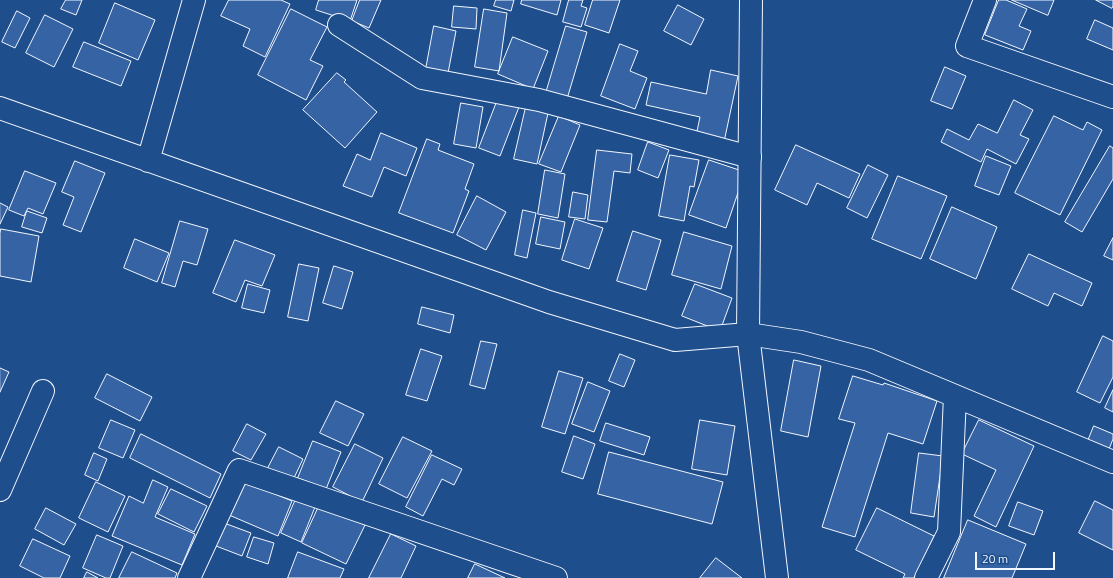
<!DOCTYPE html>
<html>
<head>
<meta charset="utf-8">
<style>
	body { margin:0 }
	#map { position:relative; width:1113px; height:578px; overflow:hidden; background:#1f4e8c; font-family:"Titillium Web",sans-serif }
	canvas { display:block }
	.scale { position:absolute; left:975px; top:552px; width:80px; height:18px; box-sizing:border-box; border:2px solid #f2f6ff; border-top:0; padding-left:5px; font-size:12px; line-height:14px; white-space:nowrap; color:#f2f6ff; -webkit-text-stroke:3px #1f4e8c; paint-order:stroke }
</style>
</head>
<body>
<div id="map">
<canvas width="1113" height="578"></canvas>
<div class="scale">20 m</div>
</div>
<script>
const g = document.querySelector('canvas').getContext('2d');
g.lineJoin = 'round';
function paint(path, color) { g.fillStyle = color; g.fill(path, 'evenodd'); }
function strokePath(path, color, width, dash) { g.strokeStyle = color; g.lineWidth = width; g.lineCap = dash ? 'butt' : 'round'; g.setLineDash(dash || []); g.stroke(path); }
const building = new Path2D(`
	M 66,0 L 82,0 L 76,15 L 61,9 Z
	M 229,0 L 281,0 L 290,4 L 265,57 L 243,46 L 250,29 L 221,16 Z
	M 319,0 L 357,0 L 350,21 L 316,10 Z
	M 360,0 L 381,0 L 369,28 L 352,21 Z
	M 496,0 L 514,0 L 511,11 L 494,6 Z
	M 522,0 L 561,0 L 557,15 L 521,4 Z
	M 569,0 L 583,0 L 581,6 L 587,8 L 581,27 L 563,22 Z
	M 593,0 L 620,0 L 609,33 L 585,25 Z
	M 999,0 L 1006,0 L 1027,9 L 1019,26 L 1031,31 L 1023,50 L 985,35 Z
	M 1012,0 L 1054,0 L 1048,15 Z
	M 1096,0 L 1113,0 L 1113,6 L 1112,8 Z
	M 115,3 L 155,20 L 138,60 L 99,43 Z
	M 678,5 L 704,19 L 691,45 L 664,31 Z
	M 454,6 L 477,8 L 476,29 L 452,27 Z
	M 291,9 L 327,27 L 310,60 L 323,66 L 306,100 L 258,75 Z
	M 484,9 L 507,13 L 499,71 L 475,67 Z
	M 17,11 L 30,18 L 15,48 L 2,42 Z
	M 45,15 L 73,29 L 54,67 L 26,53 Z
	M 1095,20 L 1113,28 L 1113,50 L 1087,39 Z
	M 434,26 L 456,31 L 448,73 L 426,69 Z
	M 566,26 L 587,32 L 567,99 L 546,93 Z
	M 513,37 L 548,51 L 533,89 L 498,74 Z
	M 84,42 L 131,61 L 121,86 L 73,67 Z
	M 620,44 L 638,51 L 630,71 L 647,78 L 635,109 L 601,96 Z
	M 945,67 L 966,76 L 952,109 L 931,101 Z
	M 711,70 L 738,76 L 724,142 L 696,136 L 700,117 L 646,105 L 651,82 L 706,94 Z
	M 337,73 L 346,80 L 344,82 L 377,112 L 345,148 L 303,110 Z
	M 498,99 L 519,107 L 500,156 L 479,148 Z
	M 1014,100 L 1033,110 L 1020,135 L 1029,139 L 1016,164 L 987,149 L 981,162 L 941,142 L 947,129 L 969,140 L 978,124 L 997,133 Z
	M 461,103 L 483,107 L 476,148 L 454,144 Z
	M 526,107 L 548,113 L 537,164 L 514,159 Z
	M 559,116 L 580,125 L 561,172 L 539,164 Z
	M 1054,116 L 1083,130 L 1087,122 L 1102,130 L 1060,215 L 1015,193 Z
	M 381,133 L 417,148 L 406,176 L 384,167 L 372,197 L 343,186 L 357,154 L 370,160 Z
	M 427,139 L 440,144 L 438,150 L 474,164 L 465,189 L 469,191 L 453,233 L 399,213 Z
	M 648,142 L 669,150 L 658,178 L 638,170 Z
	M 796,145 L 860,174 L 849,198 L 817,183 L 807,205 L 775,190 Z
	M 1110,146 L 1113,148 L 1113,179 L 1082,232 L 1065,222 Z
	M 597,150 L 632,154 L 630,173 L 614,171 L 607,222 L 588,220 Z
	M 670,155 L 699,160 L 694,187 L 690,186 L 684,221 L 659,216 Z
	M 986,156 L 1011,166 L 999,195 L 975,186 Z
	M 709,160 L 745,172 L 726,228 L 689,215 Z
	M 75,161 L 105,173 L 81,232 L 63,225 L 74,197 L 62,192 Z
	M 868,165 L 888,175 L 867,218 L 847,208 Z
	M 545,170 L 565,174 L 558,218 L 538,214 Z
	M 25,171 L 56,183 L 43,214 L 28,208 L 24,216 L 9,210 Z
	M 898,176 L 947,196 L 921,259 L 872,239 Z
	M 573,192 L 588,195 L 585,219 L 569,217 Z
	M 477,196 L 506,212 L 486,250 L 457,235 Z
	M 0,203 L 8,207 L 0,224 Z
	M 952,207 L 997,227 L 976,279 L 930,259 Z
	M 523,210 L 536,213 L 527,258 L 515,255 Z
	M 27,211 L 47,218 L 42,233 L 22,227 Z
	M 541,217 L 565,222 L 560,249 L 536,244 Z
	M 575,219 L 603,228 L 589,269 L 562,260 Z
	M 180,221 L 208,229 L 197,265 L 183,261 L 175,287 L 162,283 Z
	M 1,229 L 39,236 L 31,282 L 0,276 L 0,234 Z
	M 633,231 L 661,240 L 646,290 L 617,281 Z
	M 684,232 L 732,246 L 721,289 L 672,275 Z
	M 1113,238 L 1113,260 L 1104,256 Z
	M 135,239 L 169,253 L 157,282 L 124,268 Z
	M 235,240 L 275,255 L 262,286 L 245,280 L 236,302 L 213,293 Z
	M 1029,254 L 1092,283 L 1082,306 L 1054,293 L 1048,306 L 1012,289 Z
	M 299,264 L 319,268 L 308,321 L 288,317 Z
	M 334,266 L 353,272 L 342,309 L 323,303 Z
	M 248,284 L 270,290 L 264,313 L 242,308 Z
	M 695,284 L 732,298 L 720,331 L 682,316 Z
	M 422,307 L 454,315 L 450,333 L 418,324 Z
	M 1103,336 L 1113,341 L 1113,377 L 1100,403 L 1077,392 Z
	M 481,341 L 497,344 L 485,389 L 470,385 Z
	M 421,349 L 442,356 L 427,401 L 406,395 Z
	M 620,354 L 635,360 L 624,387 L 609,381 Z
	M 794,360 L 821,366 L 808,437 L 781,431 Z
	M 0,368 L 9,372 L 0,392 Z
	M 559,371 L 583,378 L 565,434 L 542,427 Z
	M 107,374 L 152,397 L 140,421 L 95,398 Z
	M 853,376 L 883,385 L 884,383 L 937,401 L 923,444 L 888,433 L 855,537 L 822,527 L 855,423 L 839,419 Z
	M 588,382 L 610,391 L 594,432 L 572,424 Z
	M 1113,390 L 1113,412 L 1105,408 Z
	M 336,401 L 364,414 L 348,446 L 320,433 Z
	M 111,420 L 135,430 L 123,458 L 99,448 Z
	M 700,420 L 735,426 L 727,475 L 692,469 Z
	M 979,420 L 1034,446 L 996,527 L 974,516 L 996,470 L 962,454 Z
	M 606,423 L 650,437 L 644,455 L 600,441 Z
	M 247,424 L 266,434 L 251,460 L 233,451 Z
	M 1094,426 L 1113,434 L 1113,439 L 1109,449 L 1088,441 Z
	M 141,434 L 221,474 L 210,498 L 130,458 Z
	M 574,436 L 595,444 L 583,479 L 562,472 Z
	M 403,437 L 432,451 L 407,498 L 379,484 Z
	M 313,441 L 341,452 L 326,489 L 298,478 Z
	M 355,444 L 383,458 L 362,502 L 333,487 Z
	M 279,447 L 303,459 L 293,480 L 268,468 Z
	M 609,452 L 723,482 L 712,524 L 598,494 Z
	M 94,453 L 107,459 L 98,481 L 85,475 Z
	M 919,453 L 943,456 L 934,517 L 911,513 Z
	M 432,455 L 462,469 L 454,485 L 442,479 L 423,516 L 406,507 Z
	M 153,480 L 168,487 L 155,517 L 195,534 L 182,565 L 112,536 L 129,496 L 143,503 Z
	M 243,481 L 292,501 L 278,536 L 229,515 Z
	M 96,482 L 125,496 L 108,532 L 79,518 Z
	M 171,489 L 207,506 L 194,532 L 158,514 Z
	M 296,499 L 315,507 L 301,542 L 281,533 Z
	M 1095,501 L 1113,510 L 1113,550 L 1079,533 Z
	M 1018,502 L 1043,511 L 1034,535 L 1009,526 Z
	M 320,504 L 365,525 L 346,564 L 302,543 Z
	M 46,508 L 76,524 L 64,545 L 35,529 Z
	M 877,508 L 934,536 L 914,578 L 903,578 L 905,574 L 856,550 Z
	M 968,520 L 1026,544 L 1012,578 L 944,578 Z
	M 224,523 L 251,533 L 242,556 L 216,546 Z
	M 391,534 L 416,546 L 401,578 L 369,578 Z
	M 97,535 L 123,546 L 110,578 L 106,578 L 83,568 Z
	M 254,537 L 274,543 L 268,564 L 247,557 Z
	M 33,539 L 70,556 L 60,578 L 44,578 L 20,566 Z
	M 132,552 L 177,573 L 175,578 L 119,578 Z
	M 298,552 L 344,569 L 340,578 L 288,578 Z
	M 716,558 L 742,578 L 700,578 Z
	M 475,564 L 505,578 L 468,578 Z
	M 87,572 L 98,578 L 84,578 Z`);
paint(building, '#3563a3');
strokePath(building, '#f2f6ff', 1);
const minor = new Path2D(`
	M 985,0 L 967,46 L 1113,97
	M 339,25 L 422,78 L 539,100 L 750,157
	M 0,108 L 549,302 L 675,340 L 748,334 L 801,342 L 869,360 L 1113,462
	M 148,161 L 194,0
	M 0,490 L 43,391
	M 189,578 L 239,470 L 556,578
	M 926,578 L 949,532 L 955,396`);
const major = new Path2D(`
	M 751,0 L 748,334 L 777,578`);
strokePath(minor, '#f2f6ff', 24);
strokePath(major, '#f2f6ff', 24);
strokePath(minor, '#1f4e8c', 22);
strokePath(major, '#1f4e8c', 22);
</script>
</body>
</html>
